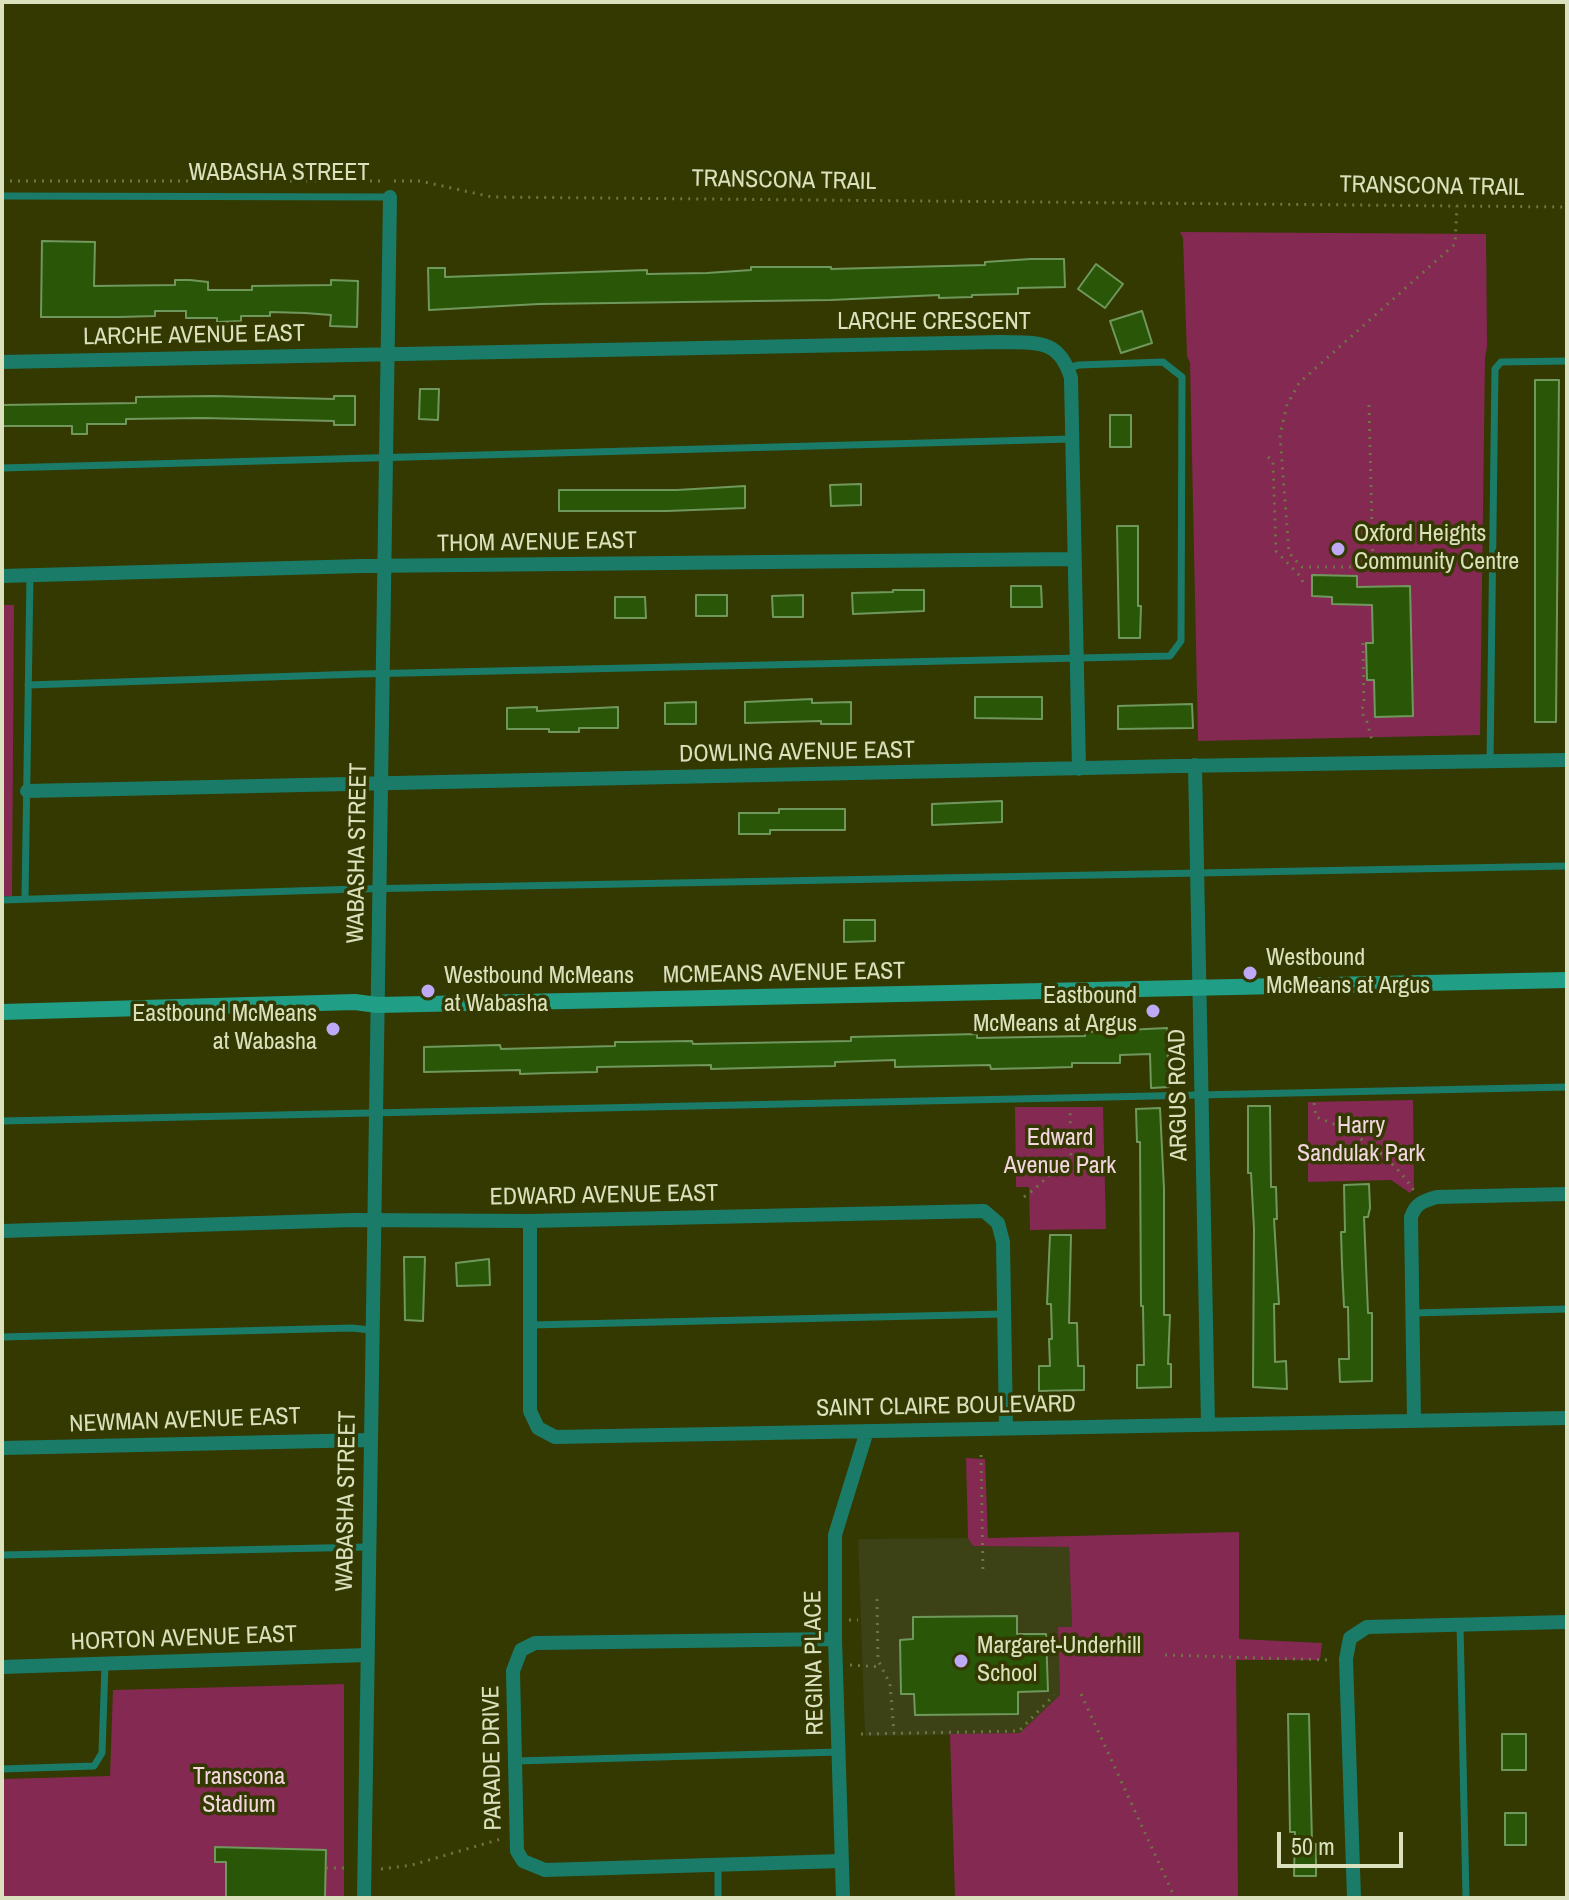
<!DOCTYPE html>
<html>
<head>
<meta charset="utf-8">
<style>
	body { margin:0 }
	#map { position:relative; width:1569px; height:1900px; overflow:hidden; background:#333900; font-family:"Archivo Narrow",sans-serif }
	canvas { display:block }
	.frame { position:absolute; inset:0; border:4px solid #dbe1bd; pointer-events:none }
	.scale { position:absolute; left:1277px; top:1832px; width:126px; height:36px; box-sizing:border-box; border:4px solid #dbe1bd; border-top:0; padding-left:10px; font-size:24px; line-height:28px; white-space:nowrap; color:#dbe1bd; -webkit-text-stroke:6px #333900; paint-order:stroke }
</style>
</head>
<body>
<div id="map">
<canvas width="1569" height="1900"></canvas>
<div class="frame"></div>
<div class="scale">50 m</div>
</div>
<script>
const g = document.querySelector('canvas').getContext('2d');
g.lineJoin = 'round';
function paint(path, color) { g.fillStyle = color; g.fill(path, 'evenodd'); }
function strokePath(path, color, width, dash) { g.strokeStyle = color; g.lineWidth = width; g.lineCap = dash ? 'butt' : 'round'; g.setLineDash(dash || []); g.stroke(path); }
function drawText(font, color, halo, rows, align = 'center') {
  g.font = font + ' "Archivo Narrow",sans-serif'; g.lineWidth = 7; g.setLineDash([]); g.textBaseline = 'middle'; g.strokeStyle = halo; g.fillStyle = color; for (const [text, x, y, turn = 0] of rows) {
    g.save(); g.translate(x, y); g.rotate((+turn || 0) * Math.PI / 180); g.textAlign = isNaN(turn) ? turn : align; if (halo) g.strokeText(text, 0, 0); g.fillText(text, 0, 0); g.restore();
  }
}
paint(new Path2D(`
	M 968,1538 L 973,1546 L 1069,1547 L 1072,1627 L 1058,1627 L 1060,1695 L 1020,1734 L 865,1736 L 858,1539 Z`), '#3c4116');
paint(new Path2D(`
	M 1180,232 L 1486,234 L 1487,347 L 1485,358 L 1480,735 L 1198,741 L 1190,363 L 1187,356 L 1183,238 Z
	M 2,605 L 14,605 L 12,896 L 2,896 Z
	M 1413,1100 L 1414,1189 L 1410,1193 L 1391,1180 L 1308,1182 L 1308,1102 Z
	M 1015,1107 L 1103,1107 L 1106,1229 L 1030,1230 L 1029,1187 L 1016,1187 Z
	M 966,1458 L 985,1459 L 988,1538 L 1239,1532 L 1239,1639 L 1322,1643 L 1320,1660 L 1236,1660 L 1238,1898 L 955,1898 L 950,1734 L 1020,1733 L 1060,1695 L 1058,1627 L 1072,1627 L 1069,1547 L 973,1546 L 968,1538 Z
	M 344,1684 L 344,1898 L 2,1898 L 2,1779 L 110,1776 L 113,1690 Z`), '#832952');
const building = new Path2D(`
	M 42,241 L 95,242 L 94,286 L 175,285 L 175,280 L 190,280 L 208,282 L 208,290 L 252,290 L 252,286 L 331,285 L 331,280 L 358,281 L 357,327 L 330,326 L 331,315 L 305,313 L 270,312 L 270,316 L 241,316 L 241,321 L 217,322 L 217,318 L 186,318 L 186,311 L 155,311 L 155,316 L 119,317 L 41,317 Z
	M 1031,259 L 1064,259 L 1065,287 L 1018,288 L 1018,294 L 972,295 L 972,297 L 939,298 L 939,295 L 831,300 L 539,304 L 429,310 L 428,268 L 445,268 L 445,277 L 647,270 L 647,274 L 707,273 L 751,270 L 751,267 L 831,267 L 831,269 L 985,265 L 985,262 Z
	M 1096,264 L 1123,284 L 1105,308 L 1078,289 Z
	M 1142,311 L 1152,343 L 1121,353 L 1110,321 Z
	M 1535,380 L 1559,380 L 1556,722 L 1535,722 Z
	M 420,389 L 439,389 L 438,420 L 419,419 Z
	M 213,396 L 334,399 L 334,396 L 355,396 L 355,425 L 334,425 L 334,421 L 203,418 L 126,419 L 126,424 L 87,424 L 87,434 L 72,434 L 72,426 L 2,426 L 2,405 L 136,403 L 136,397 Z
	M 1110,415 L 1131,415 L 1131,447 L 1110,447 Z
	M 861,484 L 861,505 L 831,506 L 830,485 Z
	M 745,486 L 745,508 L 667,511 L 559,511 L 559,490 L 677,490 Z
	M 1117,526 L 1138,526 L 1138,606 L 1141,606 L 1140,638 L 1119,638 Z
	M 1312,575 L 1357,576 L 1357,587 L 1410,586 L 1413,716 L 1375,717 L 1374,680 L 1367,680 L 1366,643 L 1373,643 L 1372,605 L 1332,604 L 1332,597 L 1312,596 Z
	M 1011,586 L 1041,586 L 1042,607 L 1011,607 Z
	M 893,590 L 924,590 L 924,611 L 853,614 L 852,593 L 893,592 Z
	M 696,595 L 727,595 L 727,616 L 696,616 Z
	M 803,595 L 803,617 L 773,617 L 772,596 Z
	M 615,597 L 645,597 L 646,618 L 615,618 Z
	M 975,697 L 1042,697 L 1042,719 L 975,718 Z
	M 812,699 L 812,703 L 851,702 L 851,724 L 821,724 L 821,721 L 745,723 L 745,702 Z
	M 696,702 L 696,724 L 665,724 L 665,703 Z
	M 1192,704 L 1193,728 L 1118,729 L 1118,706 Z
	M 537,707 L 537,711 L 618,707 L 618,728 L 579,728 L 579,732 L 549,732 L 549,729 L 507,729 L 507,708 Z
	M 1002,801 L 1002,822 L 932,825 L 932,804 Z
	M 779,809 L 845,809 L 845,830 L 770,830 L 770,834 L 739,834 L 739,813 L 779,813 Z
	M 844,920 L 875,920 L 875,941 L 844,942 Z
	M 1167,1028 L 1169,1087 L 1151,1088 L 1150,1054 L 1120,1055 L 1120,1063 L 1072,1063 L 1072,1067 L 1038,1068 L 991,1069 L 990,1065 L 895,1067 L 895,1060 L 835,1062 L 835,1066 L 789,1067 L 711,1069 L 711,1065 L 597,1067 L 597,1072 L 550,1073 L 520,1074 L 520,1070 L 424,1072 L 424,1047 L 500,1045 L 501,1049 L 615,1046 L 615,1042 L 630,1042 L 692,1041 L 693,1044 L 851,1041 L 851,1037 L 977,1034 L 977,1038 L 1085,1036 L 1085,1032 Z
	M 1248,1106 L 1270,1106 L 1271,1187 L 1276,1187 L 1277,1219 L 1274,1219 L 1279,1304 L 1274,1304 L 1275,1362 L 1286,1361 L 1287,1389 L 1253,1387 L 1254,1229 L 1251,1173 L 1248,1173 Z
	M 1160,1108 L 1164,1189 L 1164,1315 L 1170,1315 L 1168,1364 L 1171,1364 L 1171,1387 L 1137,1388 L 1137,1365 L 1144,1365 L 1143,1306 L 1141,1306 L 1140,1142 L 1137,1142 L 1136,1109 Z
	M 1369,1184 L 1370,1208 L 1368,1217 L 1364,1217 L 1368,1313 L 1372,1313 L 1372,1381 L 1340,1382 L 1339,1359 L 1349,1359 L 1348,1307 L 1344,1307 L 1342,1264 L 1341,1232 L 1345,1232 L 1344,1185 Z
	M 1050,1235 L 1071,1235 L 1069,1323 L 1077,1323 L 1078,1366 L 1084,1366 L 1084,1390 L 1039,1391 L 1039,1366 L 1050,1366 L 1049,1339 L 1052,1339 L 1051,1304 L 1047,1304 Z
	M 404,1257 L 425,1257 L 423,1321 L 405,1320 Z
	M 489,1259 L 490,1285 L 457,1286 L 456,1263 Z
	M 1017,1616 L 1017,1634 L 1046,1634 L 1048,1691 L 1018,1692 L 1018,1714 L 915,1715 L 914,1694 L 901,1694 L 900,1640 L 913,1639 L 913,1617 Z
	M 1288,1714 L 1309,1714 L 1312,1844 L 1316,1844 L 1316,1876 L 1294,1876 L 1295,1832 L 1290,1832 Z
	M 1502,1734 L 1526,1734 L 1526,1770 L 1502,1770 Z
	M 1505,1813 L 1526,1813 L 1526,1845 L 1505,1845 Z
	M 215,1847 L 326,1850 L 325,1898 L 226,1898 L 226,1862 L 215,1862 Z`);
paint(building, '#2a5608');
strokePath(building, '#70985c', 2);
strokePath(new Path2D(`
	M 2,181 L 386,181
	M 394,181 L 420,181 L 492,197 L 1567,207
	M 1369,405 L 1373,567 L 1302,567 L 1289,553 L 1280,435 L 1287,405 L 1299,383 L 1455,244 L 1457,206
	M 1268,457 L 1273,461 L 1276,551 L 1302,578 L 1303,586
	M 1373,567 L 1412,571
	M 1363,643 L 1364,704 L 1361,711 L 1367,722 L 1373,744
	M 1314,1103 L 1316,1117 C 1355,1131 1392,1156 1414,1191
	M 1024,1197 C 1042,1185 1052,1169 1071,1158 L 1070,1108
	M 981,1455 L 983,1574
	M 877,1599 L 878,1660 L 890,1684 L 894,1733
	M 849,1620 L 858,1620
	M 1165,1655 L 1330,1660
	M 850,1665 L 882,1667
	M 1081,1694 L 1175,1898
	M 861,1734 L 1019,1731 L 1054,1695
	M 326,1868 L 350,1868
	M 381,1869 L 412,1865 L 501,1839`), '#6e7442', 3, [2, 6]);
strokePath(new Path2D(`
	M 2,196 L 390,197
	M 2,468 L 1071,439
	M 28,685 L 360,674 L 1170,656 L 1181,641 L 1182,377 L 1163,362 L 1079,365 L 1068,368
	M 1490,762 L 1495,369 L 1501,362 L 1567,361
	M 25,899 L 30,575
	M 2,900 L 359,889 L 1567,866
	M 2,1121 L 1567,1087
	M 1413,1313 L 1567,1309
	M 530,1325 L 1004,1314
	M 2,1337 L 352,1328 L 370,1330
	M 2,1555 L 368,1547
	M 1460,1624 L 1466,1898
	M 516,1761 L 839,1752
	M 2,1769 L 94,1766 L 102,1753 L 105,1665
	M 718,1865 L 718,1898`), '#1a7c68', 7);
strokePath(new Path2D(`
	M 2,362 L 1001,342 C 1036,343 1059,338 1071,378 L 1079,769
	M 2,576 L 362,566 L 1073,559
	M 1195,765 L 1208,1424
	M 27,791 L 1177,766 L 1567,760
	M 530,1221 L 530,1411 L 538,1428 L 555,1437 L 1567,1418
	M 2,1231 L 354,1220 L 530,1221 L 984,1211 L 998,1223 L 1003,1242 L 1006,1428
	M 1414,1420 L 1411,1217 C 1416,1203 1423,1201 1437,1197 L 1567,1194
	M 2,1448 L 369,1440
	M 835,1639 L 535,1643 L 521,1650 L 513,1671 L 517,1851 L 523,1861 L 545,1870 L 842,1861
	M 2,1667 L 367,1655
	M 364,1898 C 370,1331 380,764 390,197
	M 843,1898 L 835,1639 L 835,1535 L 867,1431
	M 1354,1898 L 1346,1659 L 1350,1638 L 1367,1627 L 1567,1622`), '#1a7c68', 14);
strokePath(new Path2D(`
	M 2,1012 L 355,1002 L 377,1005 L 1567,980`), '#209e86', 16);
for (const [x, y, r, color] of [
	[1338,549,8,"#bda9f5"],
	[1250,973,8,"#bda9f5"],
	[428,991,8,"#bda9f5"],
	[1153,1011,8,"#bda9f5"],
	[333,1029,8,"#bda9f5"],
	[961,1661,8,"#bda9f5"]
]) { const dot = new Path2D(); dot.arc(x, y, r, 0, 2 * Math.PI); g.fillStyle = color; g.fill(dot); strokePath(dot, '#333900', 3); }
drawText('24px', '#dbe1bd', '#333900', [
	["WABASHA STREET",279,174],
	["TRANSCONA TRAIL",784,181,1],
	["TRANSCONA TRAIL",1432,187,1],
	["LARCHE CRESCENT",934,323],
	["LARCHE AVENUE EAST",194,336,-1],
	["THOM AVENUE EAST",537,543,-1],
	["DOWLING AVENUE EAST",797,753,-1],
	["WABASHA STREET",358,853,-89],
	["MCMEANS AVENUE EAST",784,974,-1],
	["ARGUS ROAD",1179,1095,-91],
	["EDWARD AVENUE EAST",604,1196,-1],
	["SAINT CLAIRE BOULEVARD",946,1407,-1],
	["NEWMAN AVENUE EAST",185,1421,-2],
	["WABASHA STREET",347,1501,-89],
	["HORTON AVENUE EAST",184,1639,-2],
	["REGINA PLACE",815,1663,-91],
	["PARADE DRIVE",493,1758,-91]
]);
drawText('24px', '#dbe1bd', '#333900', [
	["Oxford Heights",1354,535],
	["Community Centre",1354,563],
	["Westbound",1266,959],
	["McMeans at Argus",1266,987],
	["Westbound McMeans",444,977],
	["at Wabasha",444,1005],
	["Eastbound",1137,997,"right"],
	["McMeans at Argus",1137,1025,"right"],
	["Eastbound McMeans",317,1015,"right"],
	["at Wabasha",317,1043,"right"],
	["Margaret-Underhill",977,1647],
	["School",977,1675]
], 'left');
drawText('24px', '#f3d6df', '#333900', [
	["Harry",1361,1127],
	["Sandulak Park",1361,1155],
	["Edward",1060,1139],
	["Avenue Park",1060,1167],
	["Transcona",239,1778],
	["Stadium",239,1806]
]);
</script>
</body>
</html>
